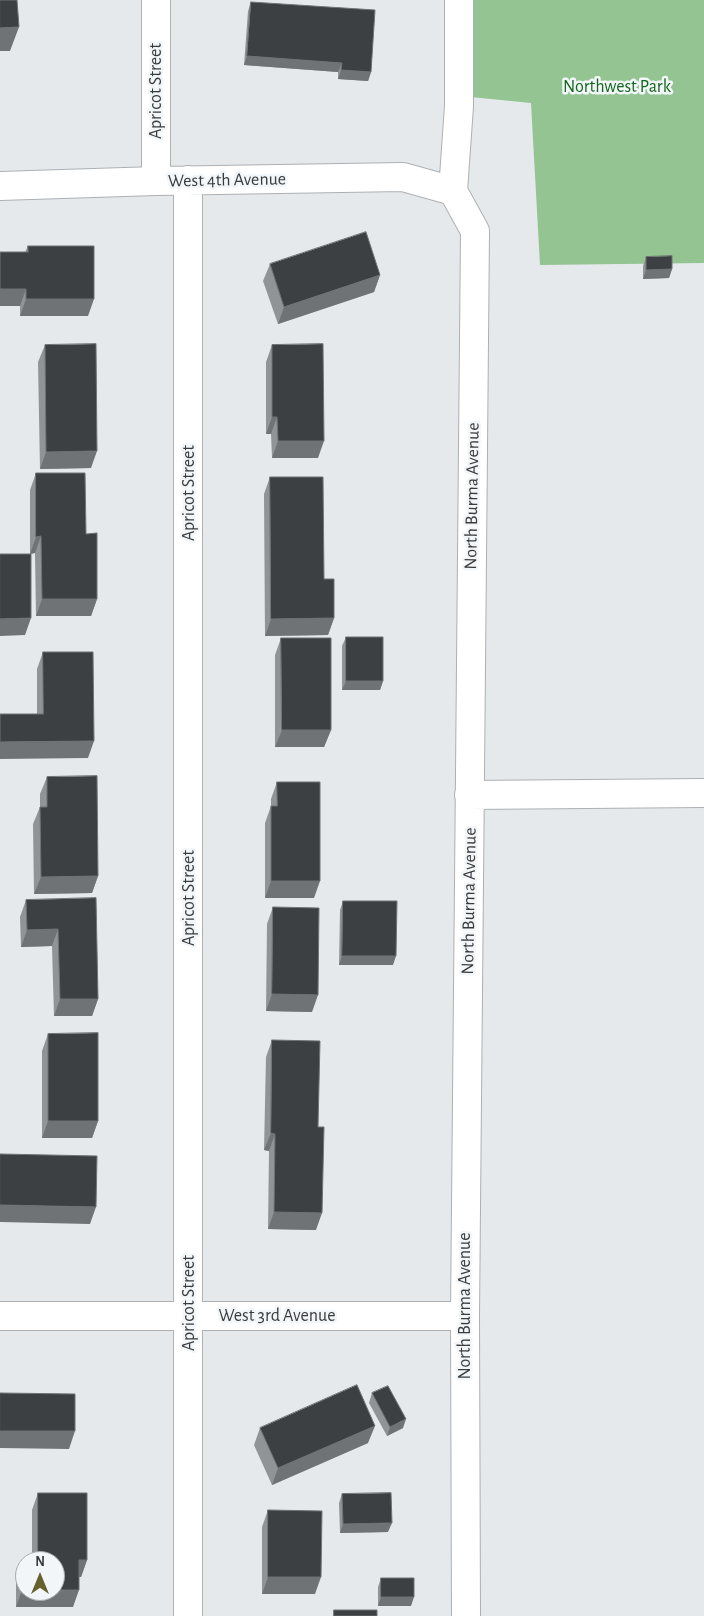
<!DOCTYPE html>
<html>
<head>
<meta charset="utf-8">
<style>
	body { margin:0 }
	#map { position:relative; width:704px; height:1616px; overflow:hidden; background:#e5e9ec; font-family:"Alegreya Sans",sans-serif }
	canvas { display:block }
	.north { position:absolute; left:15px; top:1551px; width:50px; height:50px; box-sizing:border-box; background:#f2f6f9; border:1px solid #a8abad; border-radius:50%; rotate:0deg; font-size:14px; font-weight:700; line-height:20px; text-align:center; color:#3a3b3c }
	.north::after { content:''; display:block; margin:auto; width:18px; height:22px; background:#66602d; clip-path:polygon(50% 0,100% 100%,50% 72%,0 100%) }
</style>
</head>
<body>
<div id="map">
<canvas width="704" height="1616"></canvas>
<div class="north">N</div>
</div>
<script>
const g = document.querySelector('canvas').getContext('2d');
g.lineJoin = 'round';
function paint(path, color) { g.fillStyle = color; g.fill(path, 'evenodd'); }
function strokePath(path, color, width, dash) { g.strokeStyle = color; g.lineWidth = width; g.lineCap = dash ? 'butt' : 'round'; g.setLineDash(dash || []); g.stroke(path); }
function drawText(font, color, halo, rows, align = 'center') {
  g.font = font + ' "Alegreya Sans",sans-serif'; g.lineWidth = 5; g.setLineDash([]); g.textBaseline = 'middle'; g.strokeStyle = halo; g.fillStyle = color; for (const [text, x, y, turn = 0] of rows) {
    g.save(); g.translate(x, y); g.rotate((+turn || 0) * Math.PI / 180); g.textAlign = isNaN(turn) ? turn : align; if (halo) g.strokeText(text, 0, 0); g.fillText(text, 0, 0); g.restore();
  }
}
paint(new Path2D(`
	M 472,0 L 704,0 L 704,263 L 540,265 L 531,103 L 471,97 Z`), '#93c492');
const minor = new Path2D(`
	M 156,181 L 156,0
	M 0,186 L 156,181 L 403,177 L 453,191
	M 453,191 L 475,231 L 465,1316 L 466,1616
	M 453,191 L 459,106 L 459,0
	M 469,795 L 704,793
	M 0,1316 L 465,1316
	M 188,1616 L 188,180`);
strokePath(minor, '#adb0b3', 30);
strokePath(minor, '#fff', 28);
paint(new Path2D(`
	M 251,2 L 371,72 L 368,81 L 338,79 L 338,72 L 244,65 L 248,11 Z
	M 28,246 L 88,316 L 20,316 L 20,306 L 0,306 Z
	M 646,257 L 672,269 L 669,278 L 643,279 L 643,266 Z
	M 270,264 L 380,275 L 374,292 L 278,324 L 263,281 Z
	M 45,345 L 91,468 L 40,469 L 38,362 Z
	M 272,345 L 318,458 L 272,458 L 271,434 L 266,434 L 266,362 Z
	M 36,473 L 86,534 L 97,599 L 91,616 L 36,616 L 35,553 L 30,554 L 30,490 Z
	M 270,477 L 324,579 L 334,618 L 328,635 L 265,636 L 264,494 Z
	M 346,637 L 383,681 L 380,690 L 342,690 L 342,646 Z
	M 281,638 L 331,730 L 324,747 L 275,747 L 275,655 Z
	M 43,652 L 88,758 L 37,714 L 37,669 Z
	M 47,777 L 98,876 L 92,893 L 34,894 L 33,824 L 40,807 L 40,794 Z
	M 277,782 L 314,898 L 265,898 L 265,823 L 271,806 L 271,799 Z
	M 96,898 L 98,999 L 92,1016 L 54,1016 L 52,946 L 21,947 L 20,917 L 26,900 Z
	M 343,901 L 393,965 L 339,965 L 340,910 Z
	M 273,907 L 312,1012 L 266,1011 L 267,924 Z
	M 48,1034 L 98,1121 L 92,1138 L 42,1138 L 42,1051 Z
	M 272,1040 L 316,1230 L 268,1229 L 269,1151 L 264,1150 L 266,1057 Z
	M 372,1393 L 403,1428 L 387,1436 L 369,1403 Z
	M 260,1428 L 368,1443 L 272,1485 L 254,1445 Z
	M 38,1493 L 87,1560 L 81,1577 L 79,1577 L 73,1607 L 16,1607 L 16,1580 L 22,1563 L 25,1591 L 55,1561 L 32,1561 L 32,1510 Z
	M 342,1494 L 388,1532 L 340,1533 L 339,1503 Z
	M 268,1510 L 315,1594 L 262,1594 L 262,1527 Z
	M 381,1578 L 411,1606 L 378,1606 L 378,1587 Z`), '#919497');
paint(new Path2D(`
	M 19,27 L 10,51 L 0,51 L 0,28 Z
	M 247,56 L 342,63 L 338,72 L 244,65 Z
	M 341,70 L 371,72 L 368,81 L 338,79 Z
	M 672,269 L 669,278 L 643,279 L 646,270 Z
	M 380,275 L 374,292 L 278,324 L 284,307 Z
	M 0,289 L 26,289 L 20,306 L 0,306 Z
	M 26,299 L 94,299 L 88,316 L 20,316 Z
	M 272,417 L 277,417 L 271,434 L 266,434 Z
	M 278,441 L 324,441 L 318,458 L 272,458 Z
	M 97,451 L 91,468 L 40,469 L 46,452 Z
	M 41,536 L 35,553 L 30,554 L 36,537 Z
	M 42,599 L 97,599 L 91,616 L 36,616 Z
	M 31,618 L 25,635 L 0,636 L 0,619 Z
	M 334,618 L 328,635 L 265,636 L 271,619 Z
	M 346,681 L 383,681 L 380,690 L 342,690 Z
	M 282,730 L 331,730 L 324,747 L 275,747 Z
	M 94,741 L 88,758 L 0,759 L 0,742 Z
	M 98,876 L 92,893 L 34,894 L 41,877 Z
	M 271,881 L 320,881 L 314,898 L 265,898 Z
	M 58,929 L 52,946 L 21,947 L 27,930 Z
	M 342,956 L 396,956 L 393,965 L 339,965 Z
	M 272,994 L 318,995 L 312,1012 L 266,1011 Z
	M 60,999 L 98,999 L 92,1016 L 54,1016 Z
	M 48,1121 L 98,1121 L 92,1138 L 42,1138 Z
	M 271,1133 L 275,1134 L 269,1151 L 264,1150 Z
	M 0,1205 L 96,1207 L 90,1224 L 0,1222 Z
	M 274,1212 L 322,1213 L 316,1230 L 268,1229 Z
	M 406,1419 L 403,1428 L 387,1436 L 390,1427 Z
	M 375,1426 L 368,1443 L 272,1485 L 278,1468 Z
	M 0,1431 L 75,1431 L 69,1449 L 0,1448 Z
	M 392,1523 L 388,1532 L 340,1533 L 343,1524 Z
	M 79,1560 L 87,1560 L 81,1577 L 73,1577 Z
	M 268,1577 L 321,1577 L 315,1594 L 262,1594 Z
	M 22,1590 L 25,1590 L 25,1591 L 79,1590 L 73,1607 L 16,1607 Z
	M 381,1597 L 414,1597 L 411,1606 L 378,1606 Z`), '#6f7375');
const building = new Path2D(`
	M 0,0 L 17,0 L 19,27 L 0,28 Z
	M 251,2 L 375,10 L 371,72 L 341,70 L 342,63 L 247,56 Z
	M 366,232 L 380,275 L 284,307 L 270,264 Z
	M 28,246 L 94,246 L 94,299 L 26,299 L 26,289 L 0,289 L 0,252 L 28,252 Z
	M 672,256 L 672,269 L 646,270 L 646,257 Z
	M 96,344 L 97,451 L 46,452 L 45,345 Z
	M 323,344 L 324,441 L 278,441 L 277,417 L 272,417 L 272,345 Z
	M 36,473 L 85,473 L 86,534 L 97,533 L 97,599 L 42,599 L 41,536 L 36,537 Z
	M 270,477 L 323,477 L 324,579 L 334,579 L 334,618 L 271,619 Z
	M 0,554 L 31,554 L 31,618 L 0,619 Z
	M 346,637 L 383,637 L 383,681 L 346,681 Z
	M 281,638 L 331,638 L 331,730 L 282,730 Z
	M 43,652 L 93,652 L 94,741 L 0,742 L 0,714 L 43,714 Z
	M 97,776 L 98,876 L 41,877 L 40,807 L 47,807 L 47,777 Z
	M 277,782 L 320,782 L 320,881 L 271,881 L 271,806 L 277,806 Z
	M 96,898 L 98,999 L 60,999 L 58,929 L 27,930 L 26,900 Z
	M 343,901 L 397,901 L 396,956 L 342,956 Z
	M 273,907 L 319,908 L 318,995 L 272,994 Z
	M 98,1033 L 98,1121 L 48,1121 L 48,1034 Z
	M 272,1040 L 320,1041 L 318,1127 L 324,1127 L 322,1213 L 274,1212 L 275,1134 L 271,1133 Z
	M 0,1154 L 97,1156 L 96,1207 L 0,1205 Z
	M 357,1385 L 375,1426 L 278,1468 L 260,1428 Z
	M 388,1386 L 406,1419 L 390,1427 L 372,1393 Z
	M 0,1393 L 75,1394 L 75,1431 L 0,1431 Z
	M 38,1493 L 87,1493 L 87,1560 L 79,1560 L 79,1590 L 55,1590 L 55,1561 L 38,1561 Z
	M 391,1493 L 392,1523 L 343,1524 L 342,1494 Z
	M 268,1510 L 322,1511 L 321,1577 L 268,1577 Z
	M 22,1563 L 25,1563 L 25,1590 L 22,1590 Z
	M 381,1578 L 414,1578 L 414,1597 L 381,1597 Z
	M 334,1610 L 377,1610 L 377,1616 L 334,1616 Z`);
paint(building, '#3d4042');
strokePath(building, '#6f7375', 1);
drawText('18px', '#12671a', '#f2f6f9', [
	["Northwest Park",617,87]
]);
drawText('18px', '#3a3b3c', '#f2f6f9', [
	["Apricot Street",156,91,-90],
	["West 4th Avenue",227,180,-1],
	["Apricot Street",189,493,-90],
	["North Burma Avenue",472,496,-89],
	["Apricot Street",189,898,-90],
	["North Burma Avenue",469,901,-89],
	["Apricot Street",189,1303,-90],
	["North Burma Avenue",465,1306,-90],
	["West 3rd Avenue",277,1316]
]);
</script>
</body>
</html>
